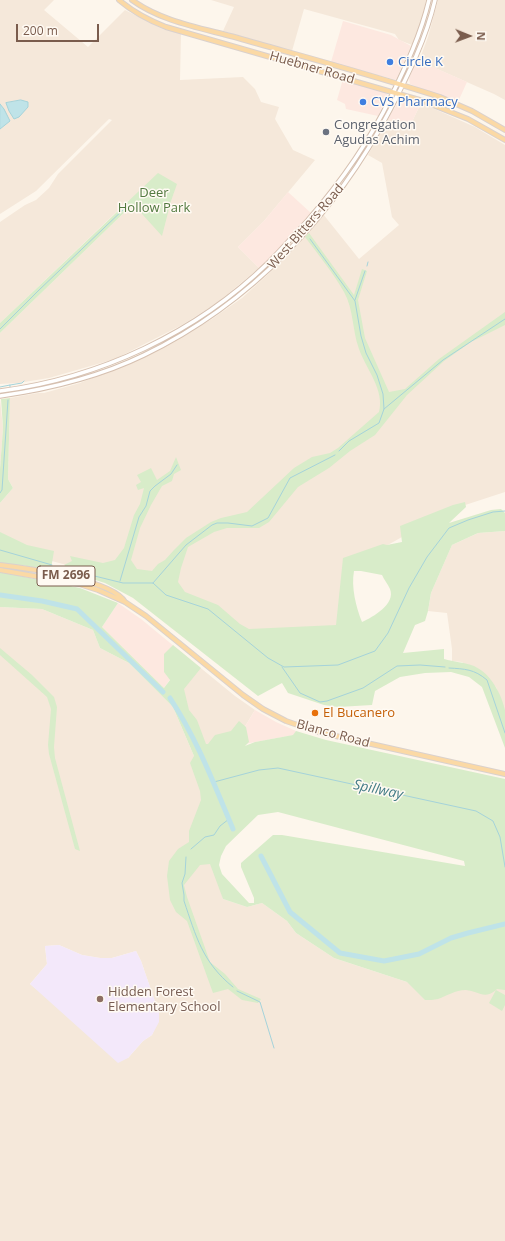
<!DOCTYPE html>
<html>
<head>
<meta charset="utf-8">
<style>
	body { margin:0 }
	#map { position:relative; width:505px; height:1241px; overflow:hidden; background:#fdf6ec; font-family:"Open Sans",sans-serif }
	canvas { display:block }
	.north { position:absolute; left:449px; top:16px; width:40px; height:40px; -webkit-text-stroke:3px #fffaf3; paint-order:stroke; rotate:91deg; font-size:11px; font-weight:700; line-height:16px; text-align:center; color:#7a5c4d }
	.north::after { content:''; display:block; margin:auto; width:14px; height:18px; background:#7a5c4d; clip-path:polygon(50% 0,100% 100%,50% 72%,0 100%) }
	.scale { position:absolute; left:16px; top:24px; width:83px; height:18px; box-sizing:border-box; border:2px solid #7a5c4d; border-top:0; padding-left:5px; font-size:12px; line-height:14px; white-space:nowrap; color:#7a5c4d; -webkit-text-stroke:3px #fffaf3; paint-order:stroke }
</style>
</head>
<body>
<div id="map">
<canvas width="505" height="1241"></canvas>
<div class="north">N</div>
<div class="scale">200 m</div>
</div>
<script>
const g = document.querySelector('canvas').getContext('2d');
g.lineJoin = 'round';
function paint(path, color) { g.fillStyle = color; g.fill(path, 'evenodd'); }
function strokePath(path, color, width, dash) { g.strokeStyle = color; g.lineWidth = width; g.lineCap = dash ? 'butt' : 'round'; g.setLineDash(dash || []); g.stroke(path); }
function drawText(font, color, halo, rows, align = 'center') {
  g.font = font + ' "Open Sans",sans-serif'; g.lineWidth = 3; g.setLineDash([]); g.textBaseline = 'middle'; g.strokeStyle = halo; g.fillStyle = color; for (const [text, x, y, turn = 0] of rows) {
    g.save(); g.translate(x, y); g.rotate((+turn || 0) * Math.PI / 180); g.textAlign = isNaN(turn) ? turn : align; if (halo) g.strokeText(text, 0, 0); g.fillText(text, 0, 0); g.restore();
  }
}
paint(new Path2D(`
	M 0,0 L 54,0 L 44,10 L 88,47 L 125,10 L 157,26 L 181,33 L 180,80 L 243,77 L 255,89 L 261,102 L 279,107 L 275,119 L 293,150 L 315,160 L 264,221 L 238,247 L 259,268 L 217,303 L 182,325 L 115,359 L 49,378 L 18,383 L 0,384 L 0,333 L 133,204 L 129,200 L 0,323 L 0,222 L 25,205 L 36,200 L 49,188 L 58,174 L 112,120 L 109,119 L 36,191 L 0,214 Z
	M 211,0 L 426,0 L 421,25 L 412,45 L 399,40 L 395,34 L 304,9 L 292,51 L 223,31 L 234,7 Z
	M 438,0 L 505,0 L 505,100 L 494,94 L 419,61 L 428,37 Z
	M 421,103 L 475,127 L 505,145 L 505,492 L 456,508 L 425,524 L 347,568 L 340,629 L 243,633 L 122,580 L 0,547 L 0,503 L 13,488 L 8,479 L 10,398 L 38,393 L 44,393 L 80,383 L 166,346 L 212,319 L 242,298 L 276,267 L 323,214 L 359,259 L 399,225 L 392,217 L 382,163 L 368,155 L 388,119 L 410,126 Z
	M 0,399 L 3,428 L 0,469 Z
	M 505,531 L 505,711 L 496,687 L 462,662 L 452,661 L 452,649 L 447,613 L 428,611 L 431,593 L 452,545 L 478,533 Z
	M 0,607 L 42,609 L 93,630 L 100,648 L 129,663 L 173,707 L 194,756 L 206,800 L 223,899 L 247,907 L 262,903 L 287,921 L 296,933 L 334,958 L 422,987 L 505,984 L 505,1241 L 0,1241 ZM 59,945 L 82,955 L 100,958 L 112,958 L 136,951 L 141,961 L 159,1013 L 152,1035 L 143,1041 L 128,1058 L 30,984 L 47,964 L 45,946 Z
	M 197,665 L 235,696 L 255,710 L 233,746 L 204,753 L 173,696 Z`), '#f5e8da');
paint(new Path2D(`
	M 343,21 L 391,35 L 411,46 L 396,80 L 331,62 Z
	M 417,60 L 467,82 L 457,104 L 410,84 L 409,78 Z
	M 343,79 L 386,93 L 388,96 L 378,116 L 346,109 L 345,104 L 337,100 Z
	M 401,97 L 421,103 L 410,126 L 388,119 Z
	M 288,192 L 311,213 L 277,251 L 259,268 L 238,247 L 264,221 Z
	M 118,603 L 141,619 L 186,656 L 164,688 L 102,627 Z
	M 255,710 L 276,722 L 296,731 L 294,735 L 233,746 Z`), '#fde8e0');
paint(new Path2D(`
	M 59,945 L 82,955 L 100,958 L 112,958 L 136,951 L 141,961 L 159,1013 L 159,1022 L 152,1035 L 143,1041 L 128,1058 L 118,1063 L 30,984 L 47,964 L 45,946 Z`), '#f3e8fa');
paint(new Path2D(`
	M 158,173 L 177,184 L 171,201 L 162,236 L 133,204 L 0,333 L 0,323 Z
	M 309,233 L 354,295 L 362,269 L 367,271 L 358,300 L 365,338 L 389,392 L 405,389 L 439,359 L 505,312 L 505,325 L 471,342 L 444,361 L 407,395 L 375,435 L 350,451 L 329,468 L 298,487 L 269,522 L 259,528 L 227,528 L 214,532 L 188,547 L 181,568 L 178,582 L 185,592 L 218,605 L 240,624 L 249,629 L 336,625 L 343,558 L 383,544 L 387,545 L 402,542 L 400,526 L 453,505 L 465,502 L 466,507 L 449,523 L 491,510 L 501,509 L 505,513 L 505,531 L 478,533 L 452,545 L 431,593 L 428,611 L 425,621 L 415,625 L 403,653 L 444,649 L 444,659 C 454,662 464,662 474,666 C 491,674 501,693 505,710 C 505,722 505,736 505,748 L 482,687 L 469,677 L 451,672 L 425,673 L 400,677 L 375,691 L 372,705 L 338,707 L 324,705 L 288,693 L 282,683 L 258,696 L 133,598 L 105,583 L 76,574 L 64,565 L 72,561 L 70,556 L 103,563 L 115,560 L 124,548 L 134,515 L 140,504 L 144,488 L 138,490 L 136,485 L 141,482 L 137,475 L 151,468 L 157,480 L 170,471 L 176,457 L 181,470 L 174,474 L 172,481 L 162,486 L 151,505 L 140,528 L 131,560 L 137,569 L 152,571 L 158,564 L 165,560 L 174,550 L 186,538 L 211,522 L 221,518 L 247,512 L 294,468 L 312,457 L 330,453 L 338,448 L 379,412 C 385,390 366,369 359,349 C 352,330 354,310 344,292 C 334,274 318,254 305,237 ZM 354,571 L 361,571 L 382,575 C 384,580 388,584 390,589 C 396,604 373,617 362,622 C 356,607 351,587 354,571 Z
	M 10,398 L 8,479 L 13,488 L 0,503 L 0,469 L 3,428 L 1,399 Z
	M 0,532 L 27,545 L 54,551 L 51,569 L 48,570 L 21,565 L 20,576 L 80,588 L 118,603 L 102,627 L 164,688 L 170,680 L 164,672 L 164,654 L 173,645 L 201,668 L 184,689 L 189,710 L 197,720 L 206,744 L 208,744 L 215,735 L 231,731 L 239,721 L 246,727 L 249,742 L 245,746 L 255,742 L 293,735 L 296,731 L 326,740 L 505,779 L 505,990 L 497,989 L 496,990 L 505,995 L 505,1005 L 502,1011 L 489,1003 L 496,990 C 484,1000 478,991 466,990 C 455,990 447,996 438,999 C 434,1000 429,1000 425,1000 L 407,982 L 334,958 L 296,933 L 287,921 L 262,903 L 247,907 L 223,899 L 210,864 L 200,865 L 184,885 L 187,897 L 210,962 L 225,974 L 238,989 L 261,999 L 258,1003 L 242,1000 L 228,989 L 213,993 L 187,921 L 176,912 L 170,900 L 167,876 L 169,861 L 178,849 L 189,842 L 189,831 L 201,800 L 200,791 L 190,763 L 194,756 L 173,707 L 129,663 L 100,648 L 93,630 L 42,609 L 0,607 ZM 278,812 L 464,861 L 465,866 L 282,835 L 273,835 L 241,863 L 241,867 L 254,898 L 254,903 L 249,903 L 222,874 L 219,865 L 221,856 L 226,846 L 258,815 Z
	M 0,648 L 32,675 L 54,697 L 57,707 L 54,747 L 55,758 L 80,851 L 75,849 L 49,754 L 48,745 L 51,709 L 47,697 L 0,655 Z`), '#d8ecc9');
const water = new Path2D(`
	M 21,100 L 28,102 L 28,107 L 19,117 L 14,119 L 9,111 L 6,103 Z
	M 0,104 L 4,109 L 10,121 L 0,129 Z`);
paint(water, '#bfe3e8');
strokePath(water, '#a5d3da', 1);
strokePath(new Path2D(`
	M 310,239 L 355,301 L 361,336 L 366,353 L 377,375 L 383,394 L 384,409 L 379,423 L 349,441 L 339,451
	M 367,266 L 368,262
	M 355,300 L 365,271
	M 0,329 L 38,291 L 126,207
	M 10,385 L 22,383 L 24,381
	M 0,387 L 10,385 L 10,387
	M 384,409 L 443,360 L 505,319
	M 0,493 L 2,490 L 8,400
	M 0,550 L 52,565
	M 62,568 L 123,583 L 153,583 L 166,595 L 208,609 L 268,658 L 284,667 L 338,665 L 375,651 L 388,633 L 409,588 L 427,557 L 449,528 L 468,520 L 493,512 L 505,511
	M 120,581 L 139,517 L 146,506 L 150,491 L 155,486 L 171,474 L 177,465
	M 153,583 L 186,545 L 212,525 L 217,523 L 228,523 L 252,526 L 268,518 L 290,478 L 335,455
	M 282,667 L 300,693 L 320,702 L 327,701 L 363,688 L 397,666 L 420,665 L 445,667
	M 449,668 C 465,669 474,669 487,680 L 505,733
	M 214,782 L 259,770 L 278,768 L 476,811 L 493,821 L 500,837 L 505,867
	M 191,849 L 205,837 L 214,835 L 220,826 L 229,819
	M 186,857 L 185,874 L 182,883 L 184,895 L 184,901 C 196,936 202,962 233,987
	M 237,991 L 260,1002 L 274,1048`), '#a5d3da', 1);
strokePath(new Path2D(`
	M 0,595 L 42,601 L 77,609 L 163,692
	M 170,698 C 197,739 214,784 233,829
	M 261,856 L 290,912 L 340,953 L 384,961 L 419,954 L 451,938 L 468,933 L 505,924`), '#bfe3e8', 5);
const secondary = new Path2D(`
	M 0,391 C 100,378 196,333 268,263 C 282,249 295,234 308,220 C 341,182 369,142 391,97 C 406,66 421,34 429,0
	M 0,396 C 49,389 99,377 144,355 C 250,304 336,214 390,110 C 408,75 426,39 435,0`);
const primary = new Path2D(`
	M 119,0 C 133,12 148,20 166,27 L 423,101 L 468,119 L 505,140
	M 132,0 C 162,22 202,28 238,38 C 305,57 373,75 440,97 L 472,111 L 505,130
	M 0,565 C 26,568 113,580 125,602
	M 0,570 L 79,584 L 98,590 L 125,602 L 146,616 L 243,695 L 263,709 L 286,721 L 318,732 L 505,774`);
strokePath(secondary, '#d6c0b0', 5.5);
strokePath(primary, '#dad1cd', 6);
strokePath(secondary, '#fff', 3.5);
strokePath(primary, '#fbd9a5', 4);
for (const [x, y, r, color] of [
	[390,62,4,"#3f7fe0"],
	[363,102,4,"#3f7fe0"],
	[326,132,4,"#6b7280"],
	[315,713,4,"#e8710a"],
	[100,999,4,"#8d6e63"]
]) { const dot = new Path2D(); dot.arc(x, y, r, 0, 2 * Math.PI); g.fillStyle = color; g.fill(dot); strokePath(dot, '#fffaf3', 1.5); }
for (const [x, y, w] of [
	[66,576,58]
]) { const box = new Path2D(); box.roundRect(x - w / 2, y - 10, w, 20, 3); g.fillStyle = '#fffaf3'; g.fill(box); strokePath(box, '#7a5c4d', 1); }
drawText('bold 12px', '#7a5c4d', null, [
	["FM 2696",66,576]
]);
drawText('13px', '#366cbe', '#fffaf3', [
	["Circle K",398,62],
	["CVS Pharmacy",371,102]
], 'left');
drawText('13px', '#7a5c4d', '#fffaf3', [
	["Huebner Road",312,68,16],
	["West Bitters Road",306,227,-49],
	["Blanco Road",333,734,15]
]);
drawText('13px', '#5b616d', '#fffaf3', [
	["Congregation",334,125],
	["Agudas Achim",334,140]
], 'left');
drawText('13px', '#537a41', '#fffaf3', [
	["Deer",154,193],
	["Hollow Park",154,208]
]);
drawText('13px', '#c56008', '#fffaf3', [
	["El Bucanero",323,713]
], 'left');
drawText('13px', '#785e54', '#fffaf3', [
	["Hidden Forest",108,992],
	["Elementary School",108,1007]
], 'left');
drawText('italic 14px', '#437c86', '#fffaf3', [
	["Spillway",378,790,12]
]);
</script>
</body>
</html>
